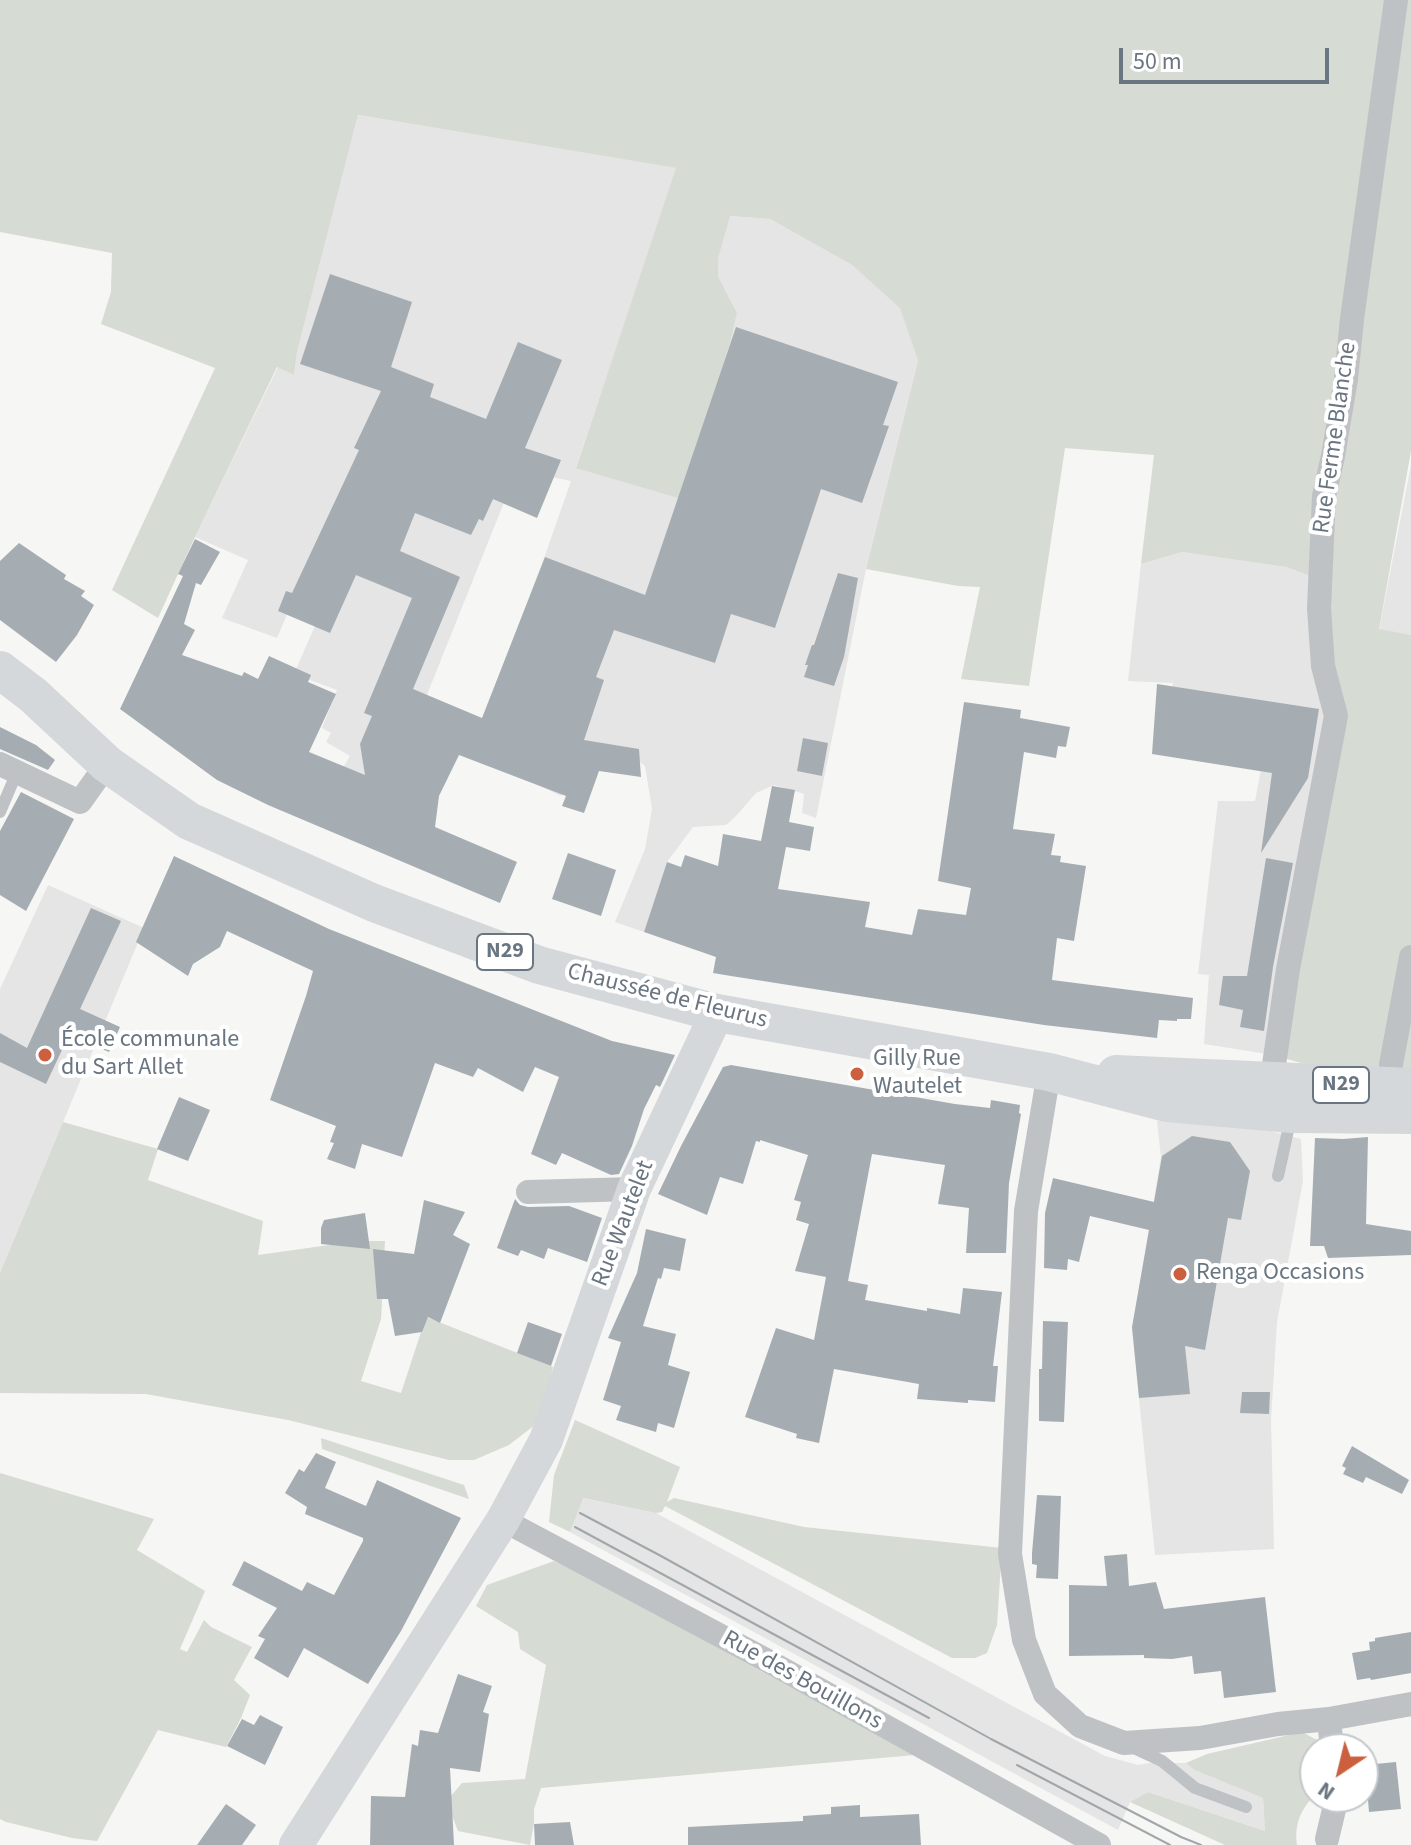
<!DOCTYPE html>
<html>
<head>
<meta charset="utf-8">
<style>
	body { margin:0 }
	#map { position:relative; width:1411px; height:1845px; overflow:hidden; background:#f6f6f4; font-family:"Source Sans 3",sans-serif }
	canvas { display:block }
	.north { position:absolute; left:1299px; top:1733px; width:80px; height:80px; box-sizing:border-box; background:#fff; border:2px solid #c3c8cd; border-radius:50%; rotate:215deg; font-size:22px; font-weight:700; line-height:32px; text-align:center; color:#697681 }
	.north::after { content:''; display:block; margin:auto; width:28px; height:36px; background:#cc603e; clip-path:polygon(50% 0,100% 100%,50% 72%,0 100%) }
	.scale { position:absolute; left:1119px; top:48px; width:210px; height:36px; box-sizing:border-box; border:4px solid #697681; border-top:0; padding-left:10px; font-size:24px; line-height:28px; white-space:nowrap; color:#697681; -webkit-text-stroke:6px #fff; paint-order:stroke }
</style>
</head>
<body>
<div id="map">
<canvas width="1411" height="1845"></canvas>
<div class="north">N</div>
<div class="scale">50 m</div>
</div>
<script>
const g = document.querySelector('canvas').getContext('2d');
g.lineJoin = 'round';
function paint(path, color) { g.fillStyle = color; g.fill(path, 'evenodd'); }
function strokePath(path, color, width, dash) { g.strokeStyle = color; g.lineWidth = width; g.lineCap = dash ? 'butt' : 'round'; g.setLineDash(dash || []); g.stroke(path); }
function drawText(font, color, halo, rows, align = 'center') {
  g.font = font + ' "Source Sans 3",sans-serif'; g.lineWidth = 8; g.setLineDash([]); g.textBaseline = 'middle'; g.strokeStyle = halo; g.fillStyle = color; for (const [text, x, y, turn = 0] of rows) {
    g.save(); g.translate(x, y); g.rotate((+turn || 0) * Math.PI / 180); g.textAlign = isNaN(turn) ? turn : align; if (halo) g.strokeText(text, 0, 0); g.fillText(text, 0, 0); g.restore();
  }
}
paint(new Path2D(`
	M 358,115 L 677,168 L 576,467 L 682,498 L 731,340 L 737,313 L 718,276 L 718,250 L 729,216 L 770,219 L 852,265 L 900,307 L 918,361 L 866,569 L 816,818 L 802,813 L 804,794 L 774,785 L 756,793 L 736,816 L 726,825 L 693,827 L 667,862 L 644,932 L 615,922 L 645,849 L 652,809 L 645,766 L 622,748 L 586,743 L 561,796 L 470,752 L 543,561 L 571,481 L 517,470 L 402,757 L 384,786 L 333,784 L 350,756 L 326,742 L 331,733 L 322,728 L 337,690 L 294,674 L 335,580 L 307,567 L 277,638 L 222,618 L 248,560 L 195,537 L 278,367 L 294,375 L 297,352 Z
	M 1411,465 L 1411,635 L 1379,630 Z
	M 1182,552 L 1286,567 L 1313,577 L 1328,712 L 1274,1055 L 1204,1044 L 1209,975 L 1198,974 L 1218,801 L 1255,801 L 1261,769 L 1160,746 L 1173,683 L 1128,681 L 1141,564 Z
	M 48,885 L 144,928 L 0,1273 L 0,989 Z
	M 1157,1121 L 1249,1125 L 1301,1139 L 1303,1181 L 1277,1322 L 1271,1420 L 1274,1549 L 1155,1555 L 1132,1330 L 1161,1157 Z
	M 582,1498 L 656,1513 L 1105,1756 L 1138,1765 L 1150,1763 L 1186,1763 L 1196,1770 L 1263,1798 L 1265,1831 L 1148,1792 L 1130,1802 L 1118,1830 L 570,1532 Z`), '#e4e5e4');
paint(new Path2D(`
	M 0,0 L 1411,0 L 1411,451 L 1379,629 L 1411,635 L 1411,1072 L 1402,1073 L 1395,1045 L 1374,1071 L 1304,1064 L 1274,1055 L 1337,745 L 1313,577 L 1286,567 L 1182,552 L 1141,564 L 1154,455 L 1065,448 L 1029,686 L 961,679 L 980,587 L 958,586 L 866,569 L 918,361 L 900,308 L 852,265 L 770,219 L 730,216 L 718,258 L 718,276 L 737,313 L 731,340 L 682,499 L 576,468 L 676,168 L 358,115 L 297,352 L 294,375 L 277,367 L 195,537 L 158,618 L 112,590 L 215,368 L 101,324 L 111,292 L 112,253 L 0,232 Z
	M 63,1122 L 158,1149 L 148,1180 L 263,1221 L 258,1255 L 358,1241 L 385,1241 L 381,1319 L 361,1381 L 401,1393 L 426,1317 L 553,1367 L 540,1421 L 509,1445 L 474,1460 L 449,1460 L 288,1420 L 146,1394 L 0,1393 L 0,1273 Z
	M 575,1420 L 680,1467 L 667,1502 L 674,1498 L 804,1527 L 1002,1548 L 997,1625 L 987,1653 L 975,1658 L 952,1658 L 665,1506 L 662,1512 L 656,1513 L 583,1498 L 570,1532 L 549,1522 L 554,1475 Z
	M 321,1438 L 464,1485 L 469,1499 L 322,1449 Z
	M 0,1473 L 154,1519 L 137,1550 L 205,1591 L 180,1649 L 187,1652 L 204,1620 L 211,1627 L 252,1647 L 234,1680 L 250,1695 L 241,1718 L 226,1747 L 158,1730 L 97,1841 L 72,1838 L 6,1822 L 0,1819 Z
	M 554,1561 L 593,1579 L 915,1755 L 541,1788 L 534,1809 L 534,1823 L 530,1845 L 458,1831 L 451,1813 L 450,1797 L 462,1783 L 525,1779 L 546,1665 L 520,1649 L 518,1632 L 476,1606 L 487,1585 Z
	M 1302,1732 L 1317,1740 L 1318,1749 L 1315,1749 L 1315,1794 C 1301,1810 1294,1823 1297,1845 L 1225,1845 L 1130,1802 L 1148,1792 L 1265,1831 L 1263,1798 L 1195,1770 L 1186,1763 L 1207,1754 Z`), '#d6dbd3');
paint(new Path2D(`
	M 330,274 L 412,302 L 391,367 L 434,384 L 430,397 L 486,419 L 518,342 L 562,360 L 525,448 L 561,460 L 537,518 L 493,499 L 483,521 L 479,519 L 471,535 L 415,513 L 400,551 L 460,577 L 413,689 L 482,718 L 545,557 L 645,595 L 736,327 L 898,382 L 883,425 L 889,426 L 862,503 L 821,489 L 775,628 L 731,614 L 715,663 L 614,630 L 596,677 L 604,680 L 584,740 L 639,749 L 641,777 L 599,771 L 584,813 L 562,806 L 566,796 L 459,755 L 439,796 L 435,827 L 517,862 L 500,903 L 268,805 L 217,780 L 120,709 L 183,576 L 178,574 L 195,539 L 220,552 L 201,585 L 196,583 L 184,624 L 195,630 L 182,655 L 242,676 L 244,672 L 258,679 L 269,656 L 311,675 L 308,682 L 336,694 L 309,752 L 365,775 L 360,744 L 372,716 L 364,713 L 412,598 L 356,575 L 330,633 L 278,611 L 286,591 L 292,593 L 359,450 L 354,448 L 381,391 L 300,364 Z
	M 19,543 L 66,575 L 64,579 L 85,591 L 81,596 L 94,605 L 77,635 L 56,662 L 0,620 L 0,561 Z
	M 838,573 L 858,578 L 844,657 L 834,686 L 804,677 L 808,665 L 805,665 L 812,645 L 814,645 Z
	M 1157,684 L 1319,709 L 1308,778 L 1261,853 L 1272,773 L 1152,754 Z
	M 964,702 L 1021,710 L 1020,718 L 1070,727 L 1066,747 L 1058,746 L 1056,758 L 1024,752 L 1013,829 L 1055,834 L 1051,855 L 1061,856 L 1060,862 L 1086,866 L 1074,941 L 1057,938 L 1052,980 L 1193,998 L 1191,1019 L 1177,1019 L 1177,1021 L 1159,1020 L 1157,1038 L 1044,1025 L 731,976 L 713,973 L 716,957 L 644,932 L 667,862 L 681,867 L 685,855 L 718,866 L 723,834 L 761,841 L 772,786 L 795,790 L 789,822 L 814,827 L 810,851 L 786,847 L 778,889 L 870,902 L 865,927 L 912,935 L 918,909 L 966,915 L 971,888 L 938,881 Z
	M 0,727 L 36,745 L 55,760 L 48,770 L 0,749 Z
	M 803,738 L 828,743 L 822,776 L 797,771 Z
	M 21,792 L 74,819 L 26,911 L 0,895 L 0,831 Z
	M 568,853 L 616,870 L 601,916 L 552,899 Z
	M 174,856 L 329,929 L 612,1041 L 675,1055 L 660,1087 L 656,1085 L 644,1109 L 632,1146 L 619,1174 L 611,1175 L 562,1153 L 556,1165 L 531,1154 L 559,1077 L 535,1067 L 523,1092 L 478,1068 L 473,1077 L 435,1063 L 402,1157 L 362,1144 L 355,1169 L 327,1159 L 334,1143 L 330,1142 L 336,1126 L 270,1100 L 306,996 L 313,971 L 227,931 L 220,947 L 193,964 L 188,976 L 136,942 Z
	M 1266,858 L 1293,863 L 1273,967 L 1264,1031 L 1240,1027 L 1243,1010 L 1219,1005 L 1223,976 L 1247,976 Z
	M 91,908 L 121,921 L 80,1009 L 120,1027 L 109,1052 L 69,1035 L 46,1084 L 0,1062 L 0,1033 L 27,1048 Z
	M 731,1065 L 955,1104 L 990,1108 L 991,1100 L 1020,1105 L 1019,1113 L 1021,1114 L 1009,1183 L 1006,1253 L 966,1253 L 969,1208 L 938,1204 L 945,1165 L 872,1154 L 848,1281 L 868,1285 L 865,1300 L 927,1311 L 927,1308 L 960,1314 L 963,1288 L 1002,1292 L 993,1366 L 998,1366 L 995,1402 L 968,1400 L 968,1403 L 917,1399 L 919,1384 L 834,1369 L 819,1443 L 796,1438 L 797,1434 L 745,1417 L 776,1328 L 814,1340 L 826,1277 L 795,1271 L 809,1224 L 796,1220 L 801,1202 L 794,1200 L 808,1155 L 760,1140 L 760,1142 L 756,1141 L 743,1184 L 720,1177 L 707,1215 L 658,1194 L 681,1146 L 723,1067 Z
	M 179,1097 L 210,1110 L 188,1161 L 157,1149 Z
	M 1192,1136 L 1230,1142 L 1250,1171 L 1241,1220 L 1228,1218 L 1205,1350 L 1185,1346 L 1190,1394 L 1139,1398 L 1132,1327 L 1149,1230 L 1090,1216 L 1079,1262 L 1068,1259 L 1067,1270 L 1044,1268 L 1045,1213 L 1053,1178 L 1154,1202 L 1162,1156 Z
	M 1368,1137 L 1366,1224 L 1411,1231 L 1411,1255 L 1328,1258 L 1324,1246 L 1310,1246 L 1315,1138 L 1343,1139 Z
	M 515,1199 L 520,1205 L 528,1207 L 569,1206 L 602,1218 L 587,1262 L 548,1248 L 544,1259 L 521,1250 L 518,1256 L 497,1248 Z
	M 424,1200 L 465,1212 L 453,1235 L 470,1244 L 440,1323 L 428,1317 L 422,1332 L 395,1336 L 388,1299 L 377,1299 L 373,1249 L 414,1254 Z
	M 365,1213 L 370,1249 L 321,1244 L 321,1228 L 324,1220 Z
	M 646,1229 L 686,1239 L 680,1271 L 664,1268 L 661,1279 L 658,1278 L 643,1326 L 676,1334 L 668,1365 L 690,1372 L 674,1428 L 658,1423 L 656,1432 L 616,1420 L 621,1406 L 603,1400 L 621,1342 L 608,1338 L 637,1273 Z
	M 1043,1321 L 1068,1322 L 1064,1422 L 1039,1421 L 1039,1369 L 1042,1369 Z
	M 528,1322 L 562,1334 L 551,1366 L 517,1353 Z
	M 1242,1392 L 1270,1392 L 1269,1414 L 1240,1413 Z
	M 1352,1446 L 1409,1480 L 1402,1494 L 1366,1477 L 1363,1483 L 1343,1474 L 1346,1468 L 1342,1466 Z
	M 316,1453 L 336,1462 L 325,1488 L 366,1506 L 377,1480 L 461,1518 L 401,1631 L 368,1684 L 304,1648 L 288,1678 L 254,1658 L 265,1639 L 258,1636 L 277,1608 L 232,1585 L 244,1561 L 302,1591 L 307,1582 L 334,1595 L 363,1541 L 363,1538 L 305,1514 L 307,1507 L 285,1493 L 299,1469 L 304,1472 Z
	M 1037,1495 L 1061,1496 L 1058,1579 L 1036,1578 L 1037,1565 L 1032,1564 L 1032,1553 Z
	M 1127,1554 L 1129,1586 L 1156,1582 L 1164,1609 L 1265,1597 L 1276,1692 L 1224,1698 L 1221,1671 L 1194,1674 L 1192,1656 L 1172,1659 L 1144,1658 L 1144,1655 L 1069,1656 L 1069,1585 L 1107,1586 L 1104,1556 Z
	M 1411,1632 L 1411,1673 L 1371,1680 L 1370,1678 L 1357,1680 L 1352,1653 L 1370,1650 L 1369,1642 L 1375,1641 L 1375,1638 Z
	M 458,1674 L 492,1686 L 483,1712 L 489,1714 L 480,1772 L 450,1768 L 454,1845 L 370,1845 L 371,1796 L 405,1797 L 412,1744 L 418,1746 L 420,1730 L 438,1733 Z
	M 260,1715 L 283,1727 L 265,1765 L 227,1746 L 242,1719 L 254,1725 Z
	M 1396,1762 L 1401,1809 L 1369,1812 L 1365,1765 Z
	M 226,1804 L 256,1825 L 242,1845 L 197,1845 Z
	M 860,1805 L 860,1817 L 919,1814 L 921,1845 L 688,1845 L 688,1827 L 803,1821 L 803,1816 L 831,1814 L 831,1807 Z
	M 570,1822 L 574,1845 L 535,1845 L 534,1824 Z`), '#a6adb2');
strokePath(new Path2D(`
	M 0,812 L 17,772
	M 1278,1176 L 1291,1117
	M 1134,1748 L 1162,1761 L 1195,1788 L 1246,1807`), '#bec2c5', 12);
strokePath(new Path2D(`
	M 0,764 L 80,802 L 107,764
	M 1049,1072 L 1026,1211 L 1010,1554 L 1024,1640 L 1045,1694 L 1080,1726 L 1124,1743 L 1200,1738 L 1278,1724 L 1329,1719 L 1411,1704
	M 1387,1086 L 1411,957
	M 1270,1092 L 1288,969 L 1336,716 L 1323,666 L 1319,608 L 1324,496 L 1333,456 L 1346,379 L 1352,319 L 1396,0
	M 528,1192 L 634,1189
	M 503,1520 L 768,1661 L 1099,1845
	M 1329,1719 L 1332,1749
	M 1327,1839 L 1337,1797`), '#bec2c5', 24);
strokePath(new Path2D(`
	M 296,1845 L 503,1520 L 546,1440 L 634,1189 L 717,1013`), '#d5d8db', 34);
strokePath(new Path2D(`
	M 0,670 L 33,695 L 107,764 L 189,821 L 374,903 L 539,965 L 717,1013 L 1049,1072 L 1167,1103 L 1292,1114 L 1411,1115
	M 1116,1074 L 1411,1087`), '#d5d8db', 38);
strokePath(new Path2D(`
	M 580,1513 L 661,1556 L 991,1739 L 1181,1837 L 1201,1845
	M 575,1527 L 929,1718
	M 1017,1765 L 1170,1845`), '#a0a6aa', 2);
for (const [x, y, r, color] of [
	[45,1055,8,"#cc603e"],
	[857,1074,8,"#cc603e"],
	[1180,1274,8,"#cc603e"]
]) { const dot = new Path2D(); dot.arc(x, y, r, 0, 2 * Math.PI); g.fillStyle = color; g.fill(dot); strokePath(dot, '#fff', 3); }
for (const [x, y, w] of [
	[505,952,56],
	[1341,1085,56]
]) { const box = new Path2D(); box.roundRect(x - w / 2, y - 18, w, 36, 6); g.fillStyle = '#fff'; g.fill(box); strokePath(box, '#697681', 2); }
drawText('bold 22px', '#697681', null, [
	["N29",505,952],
	["N29",1341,1085]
]);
drawText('24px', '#697681', '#fff', [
	["Rue Ferme Blanche",1336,438,-82],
	["Chaussée de Fleurus",667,997,14],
	["Rue Wautelet",624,1224,-69],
	["Rue des Bouillons",802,1681,29]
]);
drawText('24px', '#697681', '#fff', [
	["École communale",61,1041],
	["du Sart Allet",61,1069],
	["Gilly Rue",873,1060],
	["Wautelet",873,1088],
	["Renga Occasions",1196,1274]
], 'left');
</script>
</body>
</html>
